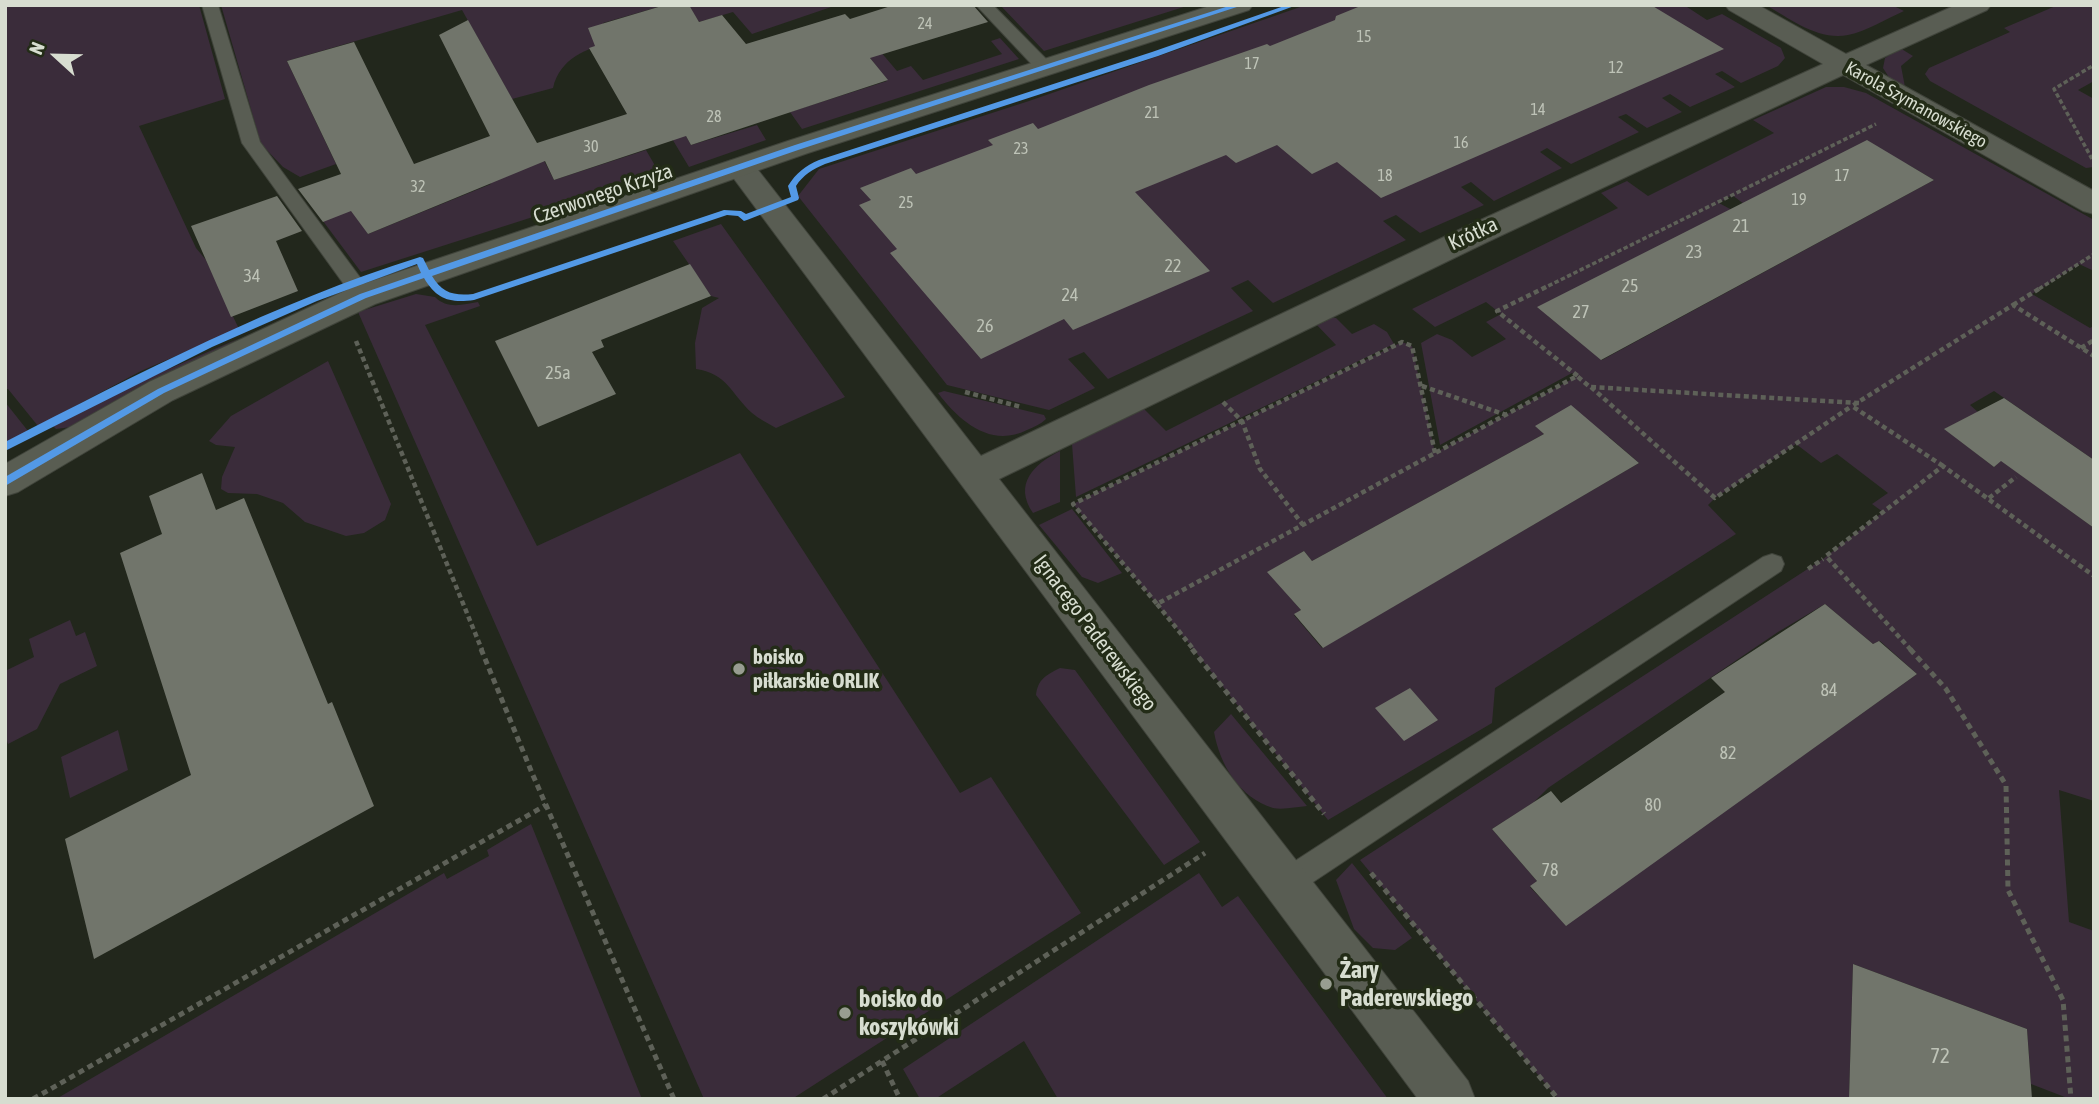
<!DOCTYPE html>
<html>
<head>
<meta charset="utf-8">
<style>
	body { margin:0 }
	#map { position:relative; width:2099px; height:1104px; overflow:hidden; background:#22271c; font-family:"Asap Condensed",sans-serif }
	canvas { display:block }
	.frame { position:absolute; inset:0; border:7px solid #d7ddd0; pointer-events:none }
	.north { position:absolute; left:21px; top:21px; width:70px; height:70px; -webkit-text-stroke:5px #232c17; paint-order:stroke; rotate:292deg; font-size:19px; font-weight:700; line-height:28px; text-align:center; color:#d7ddd0 }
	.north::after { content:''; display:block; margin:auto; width:24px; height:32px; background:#d7ddd0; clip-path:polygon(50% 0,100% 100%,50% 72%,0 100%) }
</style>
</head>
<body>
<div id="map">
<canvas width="2099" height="1104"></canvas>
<div class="frame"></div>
<div class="north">N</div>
</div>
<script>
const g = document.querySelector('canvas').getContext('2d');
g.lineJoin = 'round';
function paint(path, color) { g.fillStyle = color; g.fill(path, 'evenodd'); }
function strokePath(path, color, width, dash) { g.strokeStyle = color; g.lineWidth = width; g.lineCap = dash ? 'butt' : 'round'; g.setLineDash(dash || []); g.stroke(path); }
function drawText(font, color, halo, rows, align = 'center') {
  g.font = font + ' "Asap Condensed",sans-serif'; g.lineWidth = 7; g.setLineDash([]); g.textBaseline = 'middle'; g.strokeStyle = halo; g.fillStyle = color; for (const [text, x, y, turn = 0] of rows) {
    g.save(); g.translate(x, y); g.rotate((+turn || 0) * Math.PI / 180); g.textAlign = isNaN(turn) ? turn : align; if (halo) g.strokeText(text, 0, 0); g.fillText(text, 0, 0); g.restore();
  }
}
paint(new Path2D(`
	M 5,5 L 199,5 L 225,99 L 139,126 L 196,248 L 206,260 L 239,329 L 141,371 L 38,426 L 8,389 L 5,389 Z
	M 221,5 L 665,5 L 603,23 L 613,41 C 586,49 560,58 553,88 L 512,99 L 462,10 L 287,61 L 336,164 L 300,177 L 283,167 L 261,144 Z
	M 688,5 L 837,5 L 752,34 L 733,12 L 699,22 Z
	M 1000,5 L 1190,5 L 1044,51 Z
	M 1306,5 L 1684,5 L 1707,20 L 1722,14 L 1774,44 L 1781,48 L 1785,58 L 1778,66 L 1741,83 L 1722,71 L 1715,74 L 1735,87 L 1690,107 L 1670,94 L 1662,98 L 1682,112 L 1647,128 L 1626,114 L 1618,117 L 1639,132 L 1571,164 L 1547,148 L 1540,152 L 1562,168 L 1494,201 L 1471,182 L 1461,187 L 1484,205 L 1420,233 L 1396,215 L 1383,221 L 1406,240 L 1273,303 L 1248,280 L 1231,288 L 1253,311 L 1108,379 L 1084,352 L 1068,359 L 1095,388 L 1049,410 L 947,385 L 798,196 L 819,169 L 1029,101 Z
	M 1766,5 L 1892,5 L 1904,11 C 1886,19 1867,31 1848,35 C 1819,41 1790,19 1766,5 Z
	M 2058,5 L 2094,5 L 2094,81 L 2078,90 L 2094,99 L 2094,167 L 2086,168 L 1930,81 L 1925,74 L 1929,68 L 2010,32 L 2004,28 Z
	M 1000,38 L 1019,59 L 802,129 L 790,112 L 887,81 L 862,47 L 874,44 L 897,71 L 911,66 L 923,80 L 1002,54 L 991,41 Z
	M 1900,48 L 1913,56 L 1901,66 L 1905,87 L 1892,82 L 1883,68 L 1885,58 Z
	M 1826,87 L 1844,87 L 1866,93 L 2094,220 L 2094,271 L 2079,264 L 2032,294 L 2090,328 L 2094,326 L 2094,460 L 1994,391 L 1970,405 L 1978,412 L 1945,429 L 1994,467 L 2001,460 L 2094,528 L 2094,801 L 2059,790 L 2069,922 L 2094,931 L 2094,1099 L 2070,1099 L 2031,1084 L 2027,1029 L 1853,964 L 1849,1099 L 1558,1099 L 1360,860 L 1823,559 L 1883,512 L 1872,504 L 1888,493 L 1837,454 L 1821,463 L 1796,444 L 1715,498 L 1708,505 L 1736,534 L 1495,688 L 1492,723 L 1328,820 L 1172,622 L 1073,504 L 1402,342 L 1412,346 L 1435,453 L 1576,377 L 1572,373 L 1440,445 L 1421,343 L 1437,334 L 1452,340 L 1472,357 L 1506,339 L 1486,322 L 1501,314 L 1486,302 L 1435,327 L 1412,309 L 1618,208 L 1601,193 L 1627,181 L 1648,196 L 1774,133 L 1753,120 ZM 1907,164 L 1934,180 L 1602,360 L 1548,316 L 1732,210 L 1719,203 L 1732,195 L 1744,204 ZM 1536,426 L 1602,440 L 1609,437 L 1639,463 L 1322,648 L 1294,615 L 1301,610 L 1268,572 L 1304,551 L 1312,561 L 1544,434 ZM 1825,604 L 1873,644 L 1880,641 L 1917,674 L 1566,925 L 1530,887 L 1537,881 L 1492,829 L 1533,803 L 1548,788 L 1778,632 Z
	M 650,102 L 671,109 L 691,145 L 757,125 L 766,140 L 689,167 Z
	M 526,125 L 554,180 L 646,150 L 661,176 L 361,272 L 314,209 L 345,191 L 368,234 L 491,184 L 466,145 Z
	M 721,224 L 845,397 L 776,428 C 768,423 759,419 752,413 C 731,394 728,374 696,369 L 695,343 L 702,308 L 719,298 L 711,296 L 673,241 Z
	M 416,294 L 435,297 C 447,309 462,305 478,302 L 480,306 L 425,325 L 537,546 L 740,453 L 960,793 L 991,777 L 1081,913 L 792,1099 L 704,1099 L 358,312 Z
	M 1328,317 L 1336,318 L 1352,334 L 1374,324 L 1387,332 L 1394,344 L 1076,497 L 1072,444 L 1144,409 L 1166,431 L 1336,345 L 1315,323 Z
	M 240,338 L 71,427 L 56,429 L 53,426 L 148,378 Z
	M 328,361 L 391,504 L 385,520 L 364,533 L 346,536 L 305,522 L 283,503 L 257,494 L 228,493 L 221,489 L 222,477 L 235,447 L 216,445 L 209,441 L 231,416 Z
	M 944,391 L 1044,415 L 1046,419 C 1041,424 1034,427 1027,430 C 991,448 960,422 938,393 Z
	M 5,402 L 28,431 L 5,443 Z
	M 1060,451 L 1060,502 L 1033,513 C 1013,484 1034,464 1060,451 Z
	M 1072,509 L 1122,573 L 1098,583 L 1082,577 L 1039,525 Z
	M 70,620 L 76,636 L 85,632 L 97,666 L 60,684 L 37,729 L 8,744 L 5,735 L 5,671 L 34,657 L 29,639 Z
	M 1060,668 L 1075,670 L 1200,842 L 1164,865 L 1036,695 C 1038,679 1046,675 1060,668 Z
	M 1231,714 L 1307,806 C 1297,807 1283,810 1273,808 C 1239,797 1220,765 1214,732 Z
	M 118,730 L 128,770 L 70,798 L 61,757 Z
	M 531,824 L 642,1099 L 56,1099 L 444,873 L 447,879 L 489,856 L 487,850 Z
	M 1352,863 L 1412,938 L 1395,950 L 1373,948 L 1354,929 L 1336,880 Z
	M 1199,873 L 1222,907 L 1238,896 L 1388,1099 L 1058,1099 L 1024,1041 L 935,1099 L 920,1099 L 903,1069 Z`), '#3a2c3a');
paint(new Path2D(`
	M 665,5 L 689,5 L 699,22 L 722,15 L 746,44 L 845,14 L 850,19 L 894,5 L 973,5 L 988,22 L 870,58 L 888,80 L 691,145 L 686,136 L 554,180 L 545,161 L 368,234 L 351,211 L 323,222 L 298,189 L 341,174 L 287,61 L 354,42 L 414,164 L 490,136 L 439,35 L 468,20 L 537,143 L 627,114 L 589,48 L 595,46 L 588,28 Z
	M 1363,5 L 1651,5 L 1724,49 L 1381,198 L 1337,162 L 1312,174 L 1277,145 L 1236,163 L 1226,155 L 1135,192 L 1210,271 L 1073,330 L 1064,319 L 981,359 L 890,253 L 897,249 L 859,205 L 871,200 L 860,188 L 911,168 L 916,174 L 993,145 L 988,140 L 1033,123 L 1038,129 L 1149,85 L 1267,44 L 1270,46 L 1335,20 L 1336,16 Z
	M 1867,140 L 1934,180 L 1601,360 L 1537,307 Z
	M 277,196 L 302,231 L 276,241 L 298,291 L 231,317 L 191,226 Z
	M 690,264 L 711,296 L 601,340 L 604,347 L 592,352 L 616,394 L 538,427 L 495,341 Z
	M 2004,398 L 2094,460 L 2094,528 L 2001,461 L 1994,467 L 1944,429 Z
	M 1571,405 L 1639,463 L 1323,648 L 1294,614 L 1301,610 L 1267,572 L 1304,551 L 1312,561 L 1544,434 L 1535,426 Z
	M 202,473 L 216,510 L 244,498 L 328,704 L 332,702 L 374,806 L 94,959 L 65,839 L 191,775 L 120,553 L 162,534 L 149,496 Z
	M 1825,604 L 1873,644 L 1879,641 L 1917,674 L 1566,926 L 1530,886 L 1537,881 L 1492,829 L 1551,791 L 1561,803 L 1637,752 L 1725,692 L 1711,678 Z
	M 1410,688 L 1438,720 L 1404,741 L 1375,708 Z
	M 1853,964 L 2027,1029 L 2032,1099 L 1849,1099 Z`), '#71756b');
const lane = new Path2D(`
	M 202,5 L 218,5 L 260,142 L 370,291 L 373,296 L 370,301 L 363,303 L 356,301 L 242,143 Z
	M 976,5 L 993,5 L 1051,64 L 1054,68 L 1051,72 L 1039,72 Z
	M 1772,554 L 1781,557 L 1784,564 L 1781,571 L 1295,894 L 1285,898 L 1275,894 L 1270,884 L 1275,874 L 1763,557 Z`);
const street = new Path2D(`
	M 1725,5 L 1758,5 L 1846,54 L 1956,5 L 1991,5 L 1987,10 L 1866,65 L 2094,191 L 2094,214 L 2083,211 L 1843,75 L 1485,243 L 999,479 L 1468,1081 L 1475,1099 L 1418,1099 L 726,168 L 731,161 L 741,159 L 751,161 L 981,456 L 1463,228 L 1823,64 L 1729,10 Z`);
const secondary = new Path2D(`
	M 1213,5 L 1253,5 L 1249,10 L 808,153 L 375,304 L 173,400 L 18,492 L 5,496 L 5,464 L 149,382 L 351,288 L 788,141 Z`);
strokePath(lane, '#40443b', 2);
strokePath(street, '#40443b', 2);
strokePath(secondary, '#40443b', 2);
strokePath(new Path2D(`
	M 2092,159 L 2054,89 L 2094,65
	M 1542,289 L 1876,124
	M 2039,289 L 2094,254`), '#5e6158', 3.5, [4.5, 2.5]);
strokePath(new Path2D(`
	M 1546,287 L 1497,311 L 1579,377
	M 2013,305 L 2042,287
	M 356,341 L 482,650
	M 2081,348 L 2094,340
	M 1422,386 L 1506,415
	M 1591,387 L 1715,498 L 1852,406
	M 965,392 L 1021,407
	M 1223,402 L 1242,421 L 1260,469 L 1303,525
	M 1435,453 L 1412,346 L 1402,342 L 1073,504 L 1157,604 L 1577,376 L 1590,387 L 1859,403
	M 1943,466 L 1852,406 L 2013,305 L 2094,356
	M 1989,498 L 2016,477
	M 1808,569 L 1823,559
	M 1157,604 L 1194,650
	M 1911,650 L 1826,556 L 1943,466 L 2094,576`), '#5e6158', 4.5, [5, 3.5]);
strokePath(new Path2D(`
	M 481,649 L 532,773 L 674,1099
	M 1192,649 L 1324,814
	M 1910,649 L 1946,689 L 2006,785 L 2008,890 L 2063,1000 L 2071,1099
	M 1371,873 L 1558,1099
	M 882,1061 L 900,1099
	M 33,1099 L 546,805
	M 823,1099 L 1205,853`), '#5e6158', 5, [6, 4.5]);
paint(lane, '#595d53');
paint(street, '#595d53');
paint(secondary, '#595d52');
paint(new Path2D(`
	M 1232,5 L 1243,5 L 801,149 L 432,276 C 442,293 454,296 473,294 L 724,210 L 741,211 L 746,214 L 791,197 L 788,186 C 796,173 805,166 819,160 L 1152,52 L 1287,5 L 1297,5 L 1158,56 L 825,164 C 813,169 803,175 796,186 L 799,198 L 798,200 L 747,220 L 744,221 L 738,216 L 727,215 L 474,300 C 450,303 437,300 424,278 L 366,298 L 164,393 L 5,486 L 5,477 L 158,389 L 360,294 L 421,273 L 417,264 L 317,301 L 212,347 L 5,451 L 5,442 C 139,373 276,302 420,257 L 423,258 L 429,270 L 795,145 Z`), '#5399e6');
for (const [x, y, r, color] of [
	[739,669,7,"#989d91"],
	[1326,984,7,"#989d91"],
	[845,1013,7,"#989d91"]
]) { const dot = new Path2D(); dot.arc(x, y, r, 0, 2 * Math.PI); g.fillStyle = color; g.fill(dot); strokePath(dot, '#232c17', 2.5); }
drawText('16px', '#bec3b7', null, [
	["24",925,24],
	["15",1364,37],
	["17",1252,64],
	["12",1616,68],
	["14",1538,110],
	["21",1152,113],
	["28",714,117],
	["16",1461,143],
	["30",591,147],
	["23",1021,149],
	["18",1385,176],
	["17",1842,176],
	["32",418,187],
	["19",1799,200],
	["25",906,203]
]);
drawText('18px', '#d7ddd0', '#232c17', [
	["Karola Szymanowskiego",1916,105,29]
]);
drawText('18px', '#bec3b7', null, [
	["21",1741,226],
	["23",1694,252],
	["22",1173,266],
	["34",252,276],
	["25",1630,286],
	["24",1070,295],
	["27",1581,312],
	["26",985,326],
	["25a",558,373],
	["84",1829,690],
	["82",1728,753],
	["80",1653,805],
	["78",1550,870]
]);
drawText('21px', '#d7ddd0', '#232c17', [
	["Czerwonego Krzyża",603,194,-19],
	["Krótka",1473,234,-25],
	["Ignacego Paderewskiego",1095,633,53]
]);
drawText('bold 21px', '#d7ddd0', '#232c17', [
	["boisko",753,657],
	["piłkarskie ORLIK",753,681]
], 'left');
drawText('21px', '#bec3b7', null, [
	["72",1940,1056]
]);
drawText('bold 24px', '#d7ddd0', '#232c17', [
	["Żary",1340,970],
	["Paderewskiego",1340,998],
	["boisko do",859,999],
	["koszykówki",859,1027]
], 'left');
</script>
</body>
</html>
